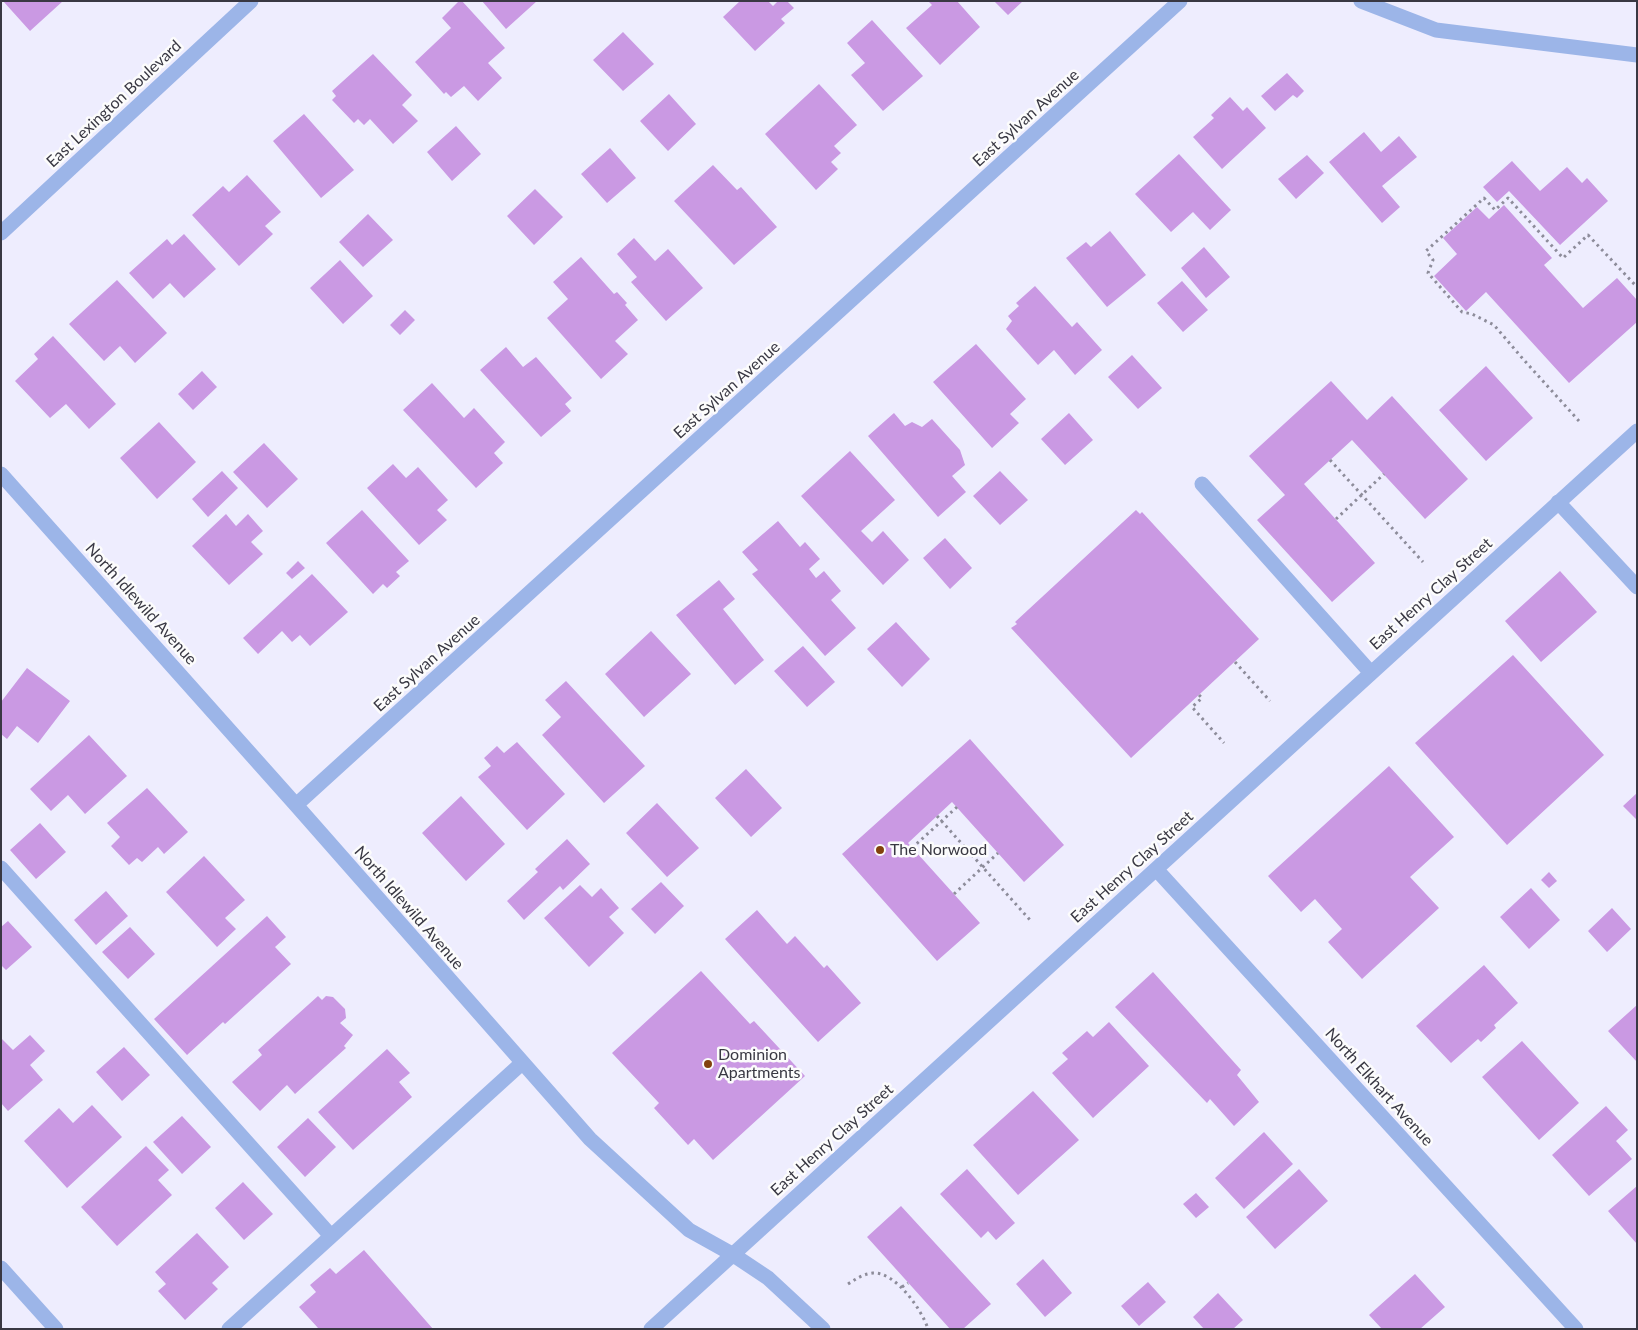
<!DOCTYPE html>
<html>
<head>
<meta charset="utf-8">
<style>
	body { margin:0 }
	#map { position:relative; width:1638px; height:1330px; overflow:hidden; background:#eeedfe; font-family:Lato,sans-serif }
	canvas { display:block }
	.frame { position:absolute; inset:0; border:2px solid #393843; pointer-events:none }
</style>
</head>
<body>
<div id="map">
<canvas width="1638" height="1330"></canvas>
<div class="frame"></div>
</div>
<script>
const g = document.querySelector('canvas').getContext('2d');
g.lineJoin = 'round';
function paint(path, color) { g.fillStyle = color; g.fill(path, 'evenodd'); }
function strokePath(path, color, width, dash) { g.strokeStyle = color; g.lineWidth = width; g.lineCap = dash ? 'butt' : 'round'; g.setLineDash(dash || []); g.stroke(path); }
function drawText(font, color, halo, rows, align = 'center') {
  g.font = font + ' Lato,sans-serif'; g.lineWidth = 5; g.setLineDash([]); g.textBaseline = 'middle'; g.strokeStyle = halo; g.fillStyle = color; for (const [text, x, y, turn = 0] of rows) {
    g.save(); g.translate(x, y); g.rotate((+turn || 0) * Math.PI / 180); g.textAlign = isNaN(turn) ? turn : align; if (halo) g.strokeText(text, 0, 0); g.fillText(text, 0, 0); g.restore();
  }
}
paint(new Path2D(`
	M 3,1 L 63,1 L 30,31 Z
	M 459,1 L 462,1 L 505,48 L 488,63 L 502,78 L 478,101 L 464,86 L 451,97 L 446,92 L 444,94 L 415,62 L 451,28 L 442,18 Z
	M 482,1 L 537,1 L 506,29 Z
	M 740,1 L 768,1 L 773,6 L 778,1 L 787,1 L 794,8 L 781,19 L 785,23 L 755,51 L 723,17 Z
	M 928,1 L 957,1 L 980,27 L 940,65 L 906,28 L 932,5 Z
	M 994,1 L 1023,1 L 1008,15 Z
	M 872,20 L 923,76 L 883,111 L 851,75 L 865,63 L 847,43 Z
	M 623,32 L 654,64 L 623,91 L 593,60 Z
	M 373,54 L 412,95 L 402,105 L 418,121 L 393,144 L 370,119 L 364,125 L 358,119 L 354,123 L 332,100 L 336,96 L 332,91 Z
	M 1287,73 L 1304,91 L 1297,98 L 1293,95 L 1275,111 L 1261,96 Z
	M 819,84 L 857,125 L 834,146 L 841,153 L 831,162 L 838,169 L 816,190 L 765,134 Z
	M 669,94 L 696,124 L 668,151 L 640,121 Z
	M 1230,97 L 1243,111 L 1247,107 L 1266,128 L 1222,169 L 1193,137 L 1214,118 L 1211,115 Z
	M 304,114 L 354,170 L 321,198 L 273,141 Z
	M 456,126 L 481,154 L 452,181 L 427,152 Z
	M 1364,132 L 1381,152 L 1399,136 L 1417,157 L 1382,186 L 1400,207 L 1382,223 L 1329,162 Z
	M 610,148 L 636,178 L 607,203 L 581,174 Z
	M 1179,154 L 1231,210 L 1210,230 L 1193,212 L 1171,232 L 1135,194 Z
	M 1307,155 L 1324,173 L 1296,199 L 1278,179 Z
	M 1512,161 L 1540,191 L 1567,167 L 1582,183 L 1587,178 L 1608,201 L 1560,245 L 1509,191 L 1497,202 L 1483,187 Z
	M 713,165 L 737,190 L 741,187 L 777,227 L 734,265 L 674,201 Z
	M 247,175 L 281,212 L 265,226 L 273,234 L 239,266 L 192,215 L 223,186 L 229,192 Z
	M 535,189 L 563,217 L 534,245 L 507,216 Z
	M 1504,205 L 1552,258 L 1544,265 L 1583,308 L 1617,278 L 1637,300 L 1637,322 L 1569,383 L 1486,292 L 1466,311 L 1434,276 L 1457,254 L 1443,238 L 1477,207 L 1489,219 Z
	M 368,214 L 393,240 L 363,267 L 339,242 Z
	M 1110,231 L 1146,275 L 1107,307 L 1066,258 L 1086,242 L 1091,247 Z
	M 184,234 L 216,269 L 184,298 L 170,283 L 153,299 L 129,273 L 167,239 L 172,245 Z
	M 634,238 L 655,261 L 668,249 L 703,288 L 666,321 L 631,282 L 637,277 L 617,254 Z
	M 1204,247 L 1230,277 L 1206,298 L 1181,268 Z
	M 581,257 L 614,294 L 617,292 L 627,303 L 625,305 L 638,320 L 615,341 L 628,354 L 601,379 L 547,318 L 568,299 L 553,282 Z
	M 340,260 L 373,296 L 343,324 L 310,288 Z
	M 117,280 L 167,333 L 135,363 L 120,346 L 104,361 L 69,324 Z
	M 1182,281 L 1208,310 L 1183,332 L 1157,303 Z
	M 1035,286 L 1072,327 L 1077,322 L 1102,350 L 1075,375 L 1054,350 L 1038,365 L 1006,329 L 1012,321 L 1008,316 L 1019,306 L 1016,303 Z
	M 405,310 L 415,320 L 400,335 L 390,325 Z
	M 53,336 L 116,404 L 89,429 L 66,404 L 50,418 L 15,381 L 38,359 L 34,354 Z
	M 976,344 L 1026,399 L 1010,414 L 1019,423 L 992,448 L 933,382 Z
	M 506,347 L 523,367 L 536,357 L 572,398 L 565,404 L 571,411 L 541,437 L 480,370 Z
	M 1132,355 L 1162,388 L 1138,409 L 1108,377 Z
	M 1486,366 L 1533,418 L 1486,461 L 1439,410 Z
	M 202,371 L 217,387 L 193,410 L 178,394 Z
	M 1331,381 L 1367,420 L 1392,396 L 1468,479 L 1425,519 L 1352,440 L 1304,484 L 1375,563 L 1332,602 L 1257,520 L 1285,495 L 1249,456 Z
	M 432,383 L 464,418 L 474,408 L 505,442 L 494,453 L 503,463 L 476,488 L 403,410 Z
	M 894,413 L 905,426 L 912,422 L 922,427 L 932,419 L 960,450 L 965,465 L 952,476 L 966,492 L 938,517 L 868,436 Z
	M 1069,413 L 1093,440 L 1065,465 L 1041,439 Z
	M 159,422 L 196,462 L 157,499 L 120,458 Z
	M 264,443 L 298,479 L 267,508 L 233,472 Z
	M 850,451 L 895,500 L 861,531 L 872,542 L 883,531 L 909,560 L 883,585 L 801,496 Z
	M 393,464 L 406,478 L 418,467 L 448,500 L 437,510 L 447,520 L 419,545 L 367,488 Z
	M 222,471 L 238,488 L 208,517 L 192,499 Z
	M 1000,471 L 1028,500 L 1000,525 L 973,496 Z
	M 362,510 L 409,561 L 396,572 L 400,576 L 387,588 L 383,584 L 373,594 L 326,543 Z
	M 1136,510 L 1140,514 L 1142,512 L 1259,639 L 1131,758 L 1011,628 L 1017,624 L 1015,622 Z
	M 226,514 L 236,526 L 248,514 L 263,531 L 251,542 L 263,554 L 229,585 L 192,546 Z
	M 778,521 L 800,547 L 805,542 L 820,559 L 809,569 L 816,578 L 824,571 L 841,591 L 831,600 L 856,628 L 825,656 L 752,574 L 758,570 L 742,552 Z
	M 945,538 L 972,568 L 950,589 L 923,558 Z
	M 298,561 L 305,568 L 292,579 L 286,573 Z
	M 1560,571 L 1597,612 L 1541,662 L 1505,621 Z
	M 312,574 L 348,612 L 310,646 L 300,635 L 292,642 L 282,631 L 258,654 L 243,638 Z
	M 719,580 L 735,599 L 723,609 L 764,660 L 735,685 L 676,615 Z
	M 896,622 L 930,659 L 902,687 L 867,649 Z
	M 651,631 L 691,674 L 644,717 L 605,674 Z
	M 803,646 L 835,682 L 807,707 L 774,671 Z
	M 1513,655 L 1604,755 L 1507,845 L 1415,743 Z
	M 27,668 L 70,701 L 38,743 L 17,726 L 7,739 L 1,734 L 1,702 Z
	M 566,681 L 645,766 L 604,803 L 542,735 L 561,717 L 545,700 Z
	M 89,735 L 127,776 L 85,814 L 68,795 L 51,811 L 30,789 Z
	M 970,739 L 1064,845 L 1024,882 L 952,802 L 908,843 L 980,923 L 937,961 L 842,854 Z
	M 517,742 L 565,794 L 527,830 L 478,777 L 491,766 L 484,758 L 497,746 L 504,753 Z
	M 1389,766 L 1454,837 L 1410,877 L 1439,908 L 1362,979 L 1328,942 L 1342,929 L 1315,899 L 1301,912 L 1268,876 Z
	M 746,769 L 782,808 L 751,837 L 715,798 Z
	M 147,788 L 188,832 L 164,854 L 158,847 L 142,862 L 137,858 L 129,865 L 111,846 L 120,837 L 107,823 Z
	M 1637,793 L 1637,820 L 1623,806 Z
	M 461,796 L 505,844 L 466,881 L 422,833 Z
	M 657,803 L 699,848 L 667,877 L 626,833 Z
	M 40,823 L 66,852 L 36,879 L 10,850 Z
	M 567,839 L 590,864 L 563,890 L 560,886 L 524,920 L 507,901 L 538,872 L 535,869 Z
	M 204,856 L 245,900 L 225,918 L 236,929 L 217,947 L 166,892 Z
	M 1549,872 L 1557,881 L 1549,888 L 1541,880 Z
	M 661,882 L 684,906 L 655,934 L 631,909 Z
	M 580,885 L 592,897 L 601,888 L 619,908 L 609,917 L 624,933 L 589,967 L 544,918 Z
	M 1531,888 L 1560,920 L 1529,949 L 1500,917 Z
	M 106,891 L 128,916 L 96,945 L 74,920 Z
	M 1612,908 L 1631,929 L 1607,952 L 1588,931 Z
	M 757,910 L 787,944 L 795,936 L 824,968 L 827,965 L 861,1003 L 818,1042 L 725,939 Z
	M 267,916 L 286,937 L 275,947 L 291,964 L 225,1024 L 223,1022 L 187,1055 L 154,1019 Z
	M 8,921 L 32,947 L 6,970 L 1,965 L 1,927 Z
	M 130,927 L 155,954 L 128,979 L 102,952 Z
	M 1484,965 L 1518,1003 L 1494,1025 L 1496,1028 L 1481,1042 L 1478,1039 L 1451,1063 L 1416,1026 Z
	M 701,971 L 750,1024 L 754,1021 L 805,1076 L 713,1160 L 694,1139 L 688,1145 L 654,1108 L 659,1103 L 612,1053 Z
	M 1153,972 L 1241,1070 L 1237,1075 L 1259,1102 L 1234,1126 L 1210,1099 L 1207,1103 L 1115,1007 Z
	M 318,996 L 322,1000 L 326,996 L 333,997 L 345,1009 L 346,1018 L 340,1023 L 353,1035 L 344,1046 L 346,1048 L 295,1094 L 287,1085 L 260,1111 L 232,1082 L 262,1055 L 258,1050 Z
	M 1637,1005 L 1637,1062 L 1608,1031 Z
	M 1109,1022 L 1149,1066 L 1093,1118 L 1052,1073 L 1068,1059 L 1062,1053 L 1087,1031 L 1093,1037 Z
	M 30,1035 L 45,1051 L 30,1065 L 43,1080 L 8,1111 L 1,1103 L 1,1038 L 13,1050 Z
	M 1522,1041 L 1579,1103 L 1539,1140 L 1482,1077 Z
	M 124,1047 L 150,1075 L 122,1101 L 96,1072 Z
	M 387,1049 L 410,1073 L 399,1082 L 412,1097 L 353,1150 L 318,1112 Z
	M 1033,1091 L 1079,1140 L 1018,1195 L 973,1145 Z
	M 92,1105 L 122,1137 L 67,1188 L 24,1141 L 59,1108 L 73,1123 Z
	M 1606,1106 L 1628,1130 L 1616,1141 L 1632,1159 L 1589,1196 L 1552,1155 Z
	M 182,1116 L 211,1147 L 182,1174 L 153,1142 Z
	M 308,1118 L 336,1147 L 305,1177 L 277,1147 Z
	M 1264,1132 L 1293,1164 L 1244,1209 L 1215,1178 Z
	M 146,1146 L 169,1170 L 158,1180 L 172,1195 L 117,1246 L 81,1207 Z
	M 967,1169 L 1015,1223 L 996,1240 L 988,1231 L 981,1238 L 940,1194 Z
	M 1299,1169 L 1328,1201 L 1275,1249 L 1246,1217 Z
	M 243,1182 L 273,1214 L 244,1240 L 215,1208 Z
	M 1637,1186 L 1637,1244 L 1608,1211 Z
	M 1196,1193 L 1209,1207 L 1196,1218 L 1183,1204 Z
	M 901,1206 L 991,1304 L 963,1329 L 950,1329 L 867,1237 Z
	M 197,1233 L 229,1267 L 212,1283 L 218,1289 L 185,1320 L 158,1291 L 166,1284 L 155,1272 Z
	M 364,1250 L 433,1329 L 317,1329 L 318,1328 L 299,1307 L 316,1292 L 310,1285 L 330,1268 L 336,1274 Z
	M 1043,1259 L 1072,1293 L 1045,1317 L 1016,1284 Z
	M 1415,1274 L 1445,1307 L 1420,1329 L 1382,1329 L 1369,1315 Z
	M 1148,1282 L 1166,1302 L 1139,1326 L 1121,1306 Z
	M 1218,1293 L 1243,1320 L 1233,1329 L 1204,1329 L 1193,1317 Z`), '#ca99e3');
strokePath(new Path2D(`
	M 1579,421 L 1523,359 L 1494,325 L 1472,314 L 1462,312 L 1428,273 L 1433,260 L 1426,251 L 1484,198 L 1495,210 L 1508,198 L 1563,258 L 1588,235 L 1637,287
	M 1330,460 L 1423,562
	M 1336,519 L 1384,474
	M 1235,662 L 1270,701
	M 1199,695 L 1202,698 L 1192,707 L 1224,743
	M 937,816 L 1030,920
	M 912,848 L 957,807
	M 954,894 L 998,853
	M 848,1284 C 856,1279 863,1274 873,1273 C 896,1272 922,1310 928,1329
	M 902,1287 L 908,1283`), '#8d8c9a', 3, [2.5, 4]);
strokePath(new Path2D(`
	M 1361,1 L 1436,30 L 1637,55
	M 1,233 L 251,1
	M 1,474 L 296,805 L 590,1139 L 689,1230 L 732,1254 L 768,1278 L 823,1329
	M 1202,484 L 1371,673
	M 1558,502 L 1637,587
	M 296,805 L 1180,1
	M 1,868 L 331,1236
	M 1156,869 L 1576,1329
	M 1,1268 L 56,1329
	M 229,1329 L 522,1063
	M 651,1329 L 1637,431`), '#9cb5e8', 15);
for (const [x, y, r, color] of [
	[880,850,5,"#83410d"],
	[708,1064,5,"#83410d"]
]) { const dot = new Path2D(); dot.arc(x, y, r, 0, 2 * Math.PI); g.fillStyle = color; g.fill(dot); strokePath(dot, '#fcfcfc', 2); }
drawText('16px', '#393843', '#fcfcfc', [
	["East Lexington Boulevard",114,104,-43],
	["East Sylvan Avenue",1026,118,-42],
	["East Sylvan Avenue",727,390,-42],
	["East Henry Clay Street",1431,594,-42],
	["North Idlewild Avenue",141,604,48],
	["East Sylvan Avenue",427,663,-42],
	["East Henry Clay Street",1132,867,-42],
	["North Idlewild Avenue",409,908,49],
	["North Elkhart Avenue",1379,1087,48],
	["East Henry Clay Street",832,1140,-42]
]);
drawText('16px', '#393843', '#fcfcfc', [
	["The Norwood",890,850],
	["Dominion",718,1055],
	["Apartments",718,1073]
], 'left');
</script>
</body>
</html>
